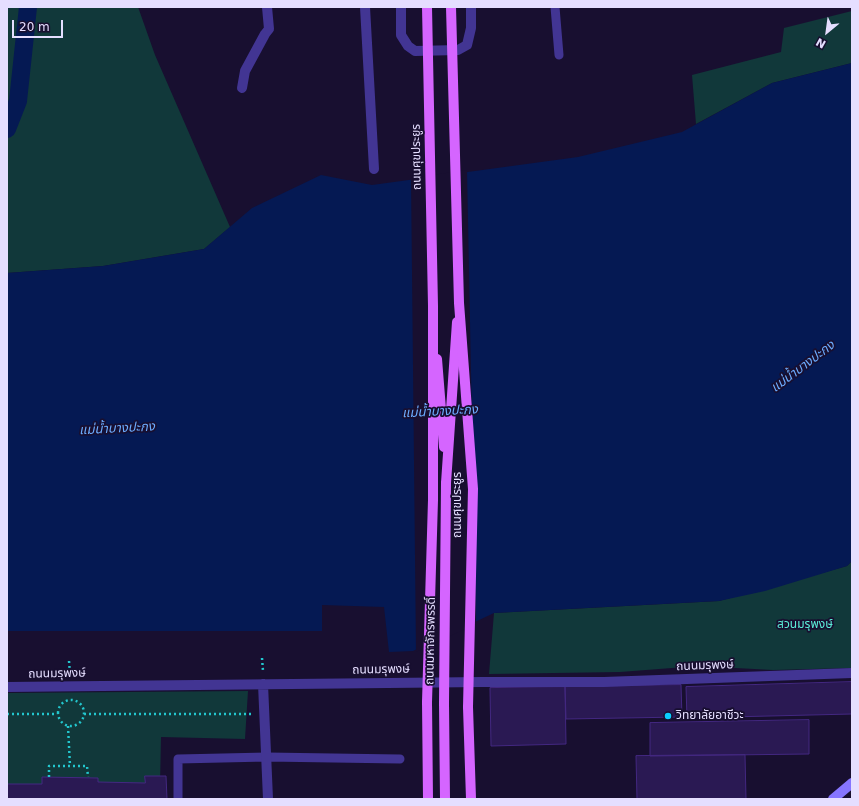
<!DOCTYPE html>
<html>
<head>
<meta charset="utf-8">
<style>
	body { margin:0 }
	#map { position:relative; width:859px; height:806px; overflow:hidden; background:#180f30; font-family:"DejaVu Sans",sans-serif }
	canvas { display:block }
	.frame { position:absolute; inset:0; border:8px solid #e5deff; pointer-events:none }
	.north { position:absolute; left:807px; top:12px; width:40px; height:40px; -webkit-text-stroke:3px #180f30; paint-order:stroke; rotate:209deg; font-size:11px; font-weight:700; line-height:16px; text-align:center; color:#e5deff }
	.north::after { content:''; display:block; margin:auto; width:14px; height:18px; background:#e5deff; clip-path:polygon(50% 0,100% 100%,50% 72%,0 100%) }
	.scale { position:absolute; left:12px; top:20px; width:51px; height:18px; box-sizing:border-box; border:2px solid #e5deff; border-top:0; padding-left:5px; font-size:12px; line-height:14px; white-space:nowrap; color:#e5deff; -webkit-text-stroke:3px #180f30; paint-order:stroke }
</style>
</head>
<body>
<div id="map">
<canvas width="859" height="806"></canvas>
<div class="frame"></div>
<div class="north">N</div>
<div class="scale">20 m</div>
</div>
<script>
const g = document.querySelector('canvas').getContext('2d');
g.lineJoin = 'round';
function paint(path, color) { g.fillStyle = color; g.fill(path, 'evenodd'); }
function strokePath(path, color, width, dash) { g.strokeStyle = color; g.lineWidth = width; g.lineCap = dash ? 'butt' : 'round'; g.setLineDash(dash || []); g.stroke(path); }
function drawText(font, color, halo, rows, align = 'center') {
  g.font = font + ' "DejaVu Sans","Noto Sans Thai",sans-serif'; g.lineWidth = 3.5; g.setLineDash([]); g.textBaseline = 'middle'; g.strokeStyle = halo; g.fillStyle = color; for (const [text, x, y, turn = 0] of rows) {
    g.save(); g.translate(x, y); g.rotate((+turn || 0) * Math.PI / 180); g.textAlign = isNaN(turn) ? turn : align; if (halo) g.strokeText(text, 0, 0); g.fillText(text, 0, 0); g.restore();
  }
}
paint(new Path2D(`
	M 7,7 L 138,7 L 155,55 L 230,227 L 204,249 L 103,266 L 7,273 Z
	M 852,11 L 852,63 L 772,83 L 696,124 L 692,75 L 781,52 L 784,28 Z
	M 852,561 L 852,668 L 773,670 L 698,666 L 620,672 L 489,674 L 494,613 L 719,601 L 847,566 Z
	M 248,691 L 245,739 L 161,737 L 160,785 L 7,786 L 7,693 Z`), '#11383a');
paint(new Path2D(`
	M 852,63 L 852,561 L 847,566 L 765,591 L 719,601 L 494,613 L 413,651 L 389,652 L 384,607 L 322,605 L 322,631 L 7,631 L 7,273 L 103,266 L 204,249 L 252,208 L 321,175 L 372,185 L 578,157 L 682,132 L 772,83 Z`), '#051953');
paint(new Path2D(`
	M 467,170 L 476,624 L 416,652 L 411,178 Z`), '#180f30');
strokePath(new Path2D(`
	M 7,129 L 18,101 L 28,7`), '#051953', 18);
const building = new Path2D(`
	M 852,682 L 852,714 L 687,718 L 686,687 Z
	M 681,685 L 682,717 L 566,719 L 565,687 Z
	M 565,687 L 566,744 L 491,746 L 490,688 Z
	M 809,720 L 809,754 L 650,756 L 650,723 Z
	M 745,755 L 746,799 L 637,799 L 636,756 Z
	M 145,776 L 166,776 L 167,799 L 7,799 L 7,784 L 42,784 L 42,777 L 98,778 L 98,782 L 145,783 Z`);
paint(building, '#2a1953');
strokePath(building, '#432881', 1);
strokePath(new Path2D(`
	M 262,658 L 263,671
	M 69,661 L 70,673
	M58 713a13 13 0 1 1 26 0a13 13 0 1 1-26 0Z
	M 7,714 L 57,714
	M 84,714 L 252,714
	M 68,726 L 70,766
	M 49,777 L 49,766 L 87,766 L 88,777`), '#23c7ce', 2.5, [2, 3]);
strokePath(new Path2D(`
	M 555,7 L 559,55
	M 178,799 L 178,759 L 267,757 L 400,759`), '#423593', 9);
strokePath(new Path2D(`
	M 365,7 L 374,169
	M 401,7 L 401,35 L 408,46 L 415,51 L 458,50 L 467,45 L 471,28 L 471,7
	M 242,88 L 245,71 L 265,34 L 269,29 L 267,7
	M 263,684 L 268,799
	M 7,687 L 483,682 L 604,682 L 852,673`), '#423593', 10);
strokePath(new Path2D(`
	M 833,799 L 852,783`), '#8675ff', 10);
strokePath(new Path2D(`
	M 437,359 L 444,447
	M 446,483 L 457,322
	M 427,702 L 428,799
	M 468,707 L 471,799`), '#d565ff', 10);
strokePath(new Path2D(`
	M 427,7 L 433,306 L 433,500 L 427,702
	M 451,7 L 459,303 L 473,489 L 468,707
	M 445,799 L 444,703 L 446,483`), '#d565ff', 10);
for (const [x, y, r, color] of [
	[668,716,4,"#0aceff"]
]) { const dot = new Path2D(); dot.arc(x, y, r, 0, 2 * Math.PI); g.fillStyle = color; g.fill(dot); strokePath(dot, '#180f30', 1.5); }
drawText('12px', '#e5deff', '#180f30', [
	["ถนนศุขประยูร",417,157,-91],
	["ถนนศุขประยูร",458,505,-90],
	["ถนนมหาจักรพรรดิ์",431,641,-89],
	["ถนนมรุพงษ์",705,666,-2],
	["ถนนมรุพงษ์",381,670,-1],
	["ถนนมรุพงษ์",57,674,-1]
]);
drawText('12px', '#5beed8', '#180f30', [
	["สวนมรุพงษ์",805,625]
]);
drawText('12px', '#e5deff', '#180f30', [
	["วิทยาลัยอาชีวะ",676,716]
], 'left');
drawText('italic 13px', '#6cacff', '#180f30', [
	["แม่น้ำบางปะกง",803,367,-37],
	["แม่น้ำบางปะกง",440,412,-3],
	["แม่น้ำบางปะกง",117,429,-3]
]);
</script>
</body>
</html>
